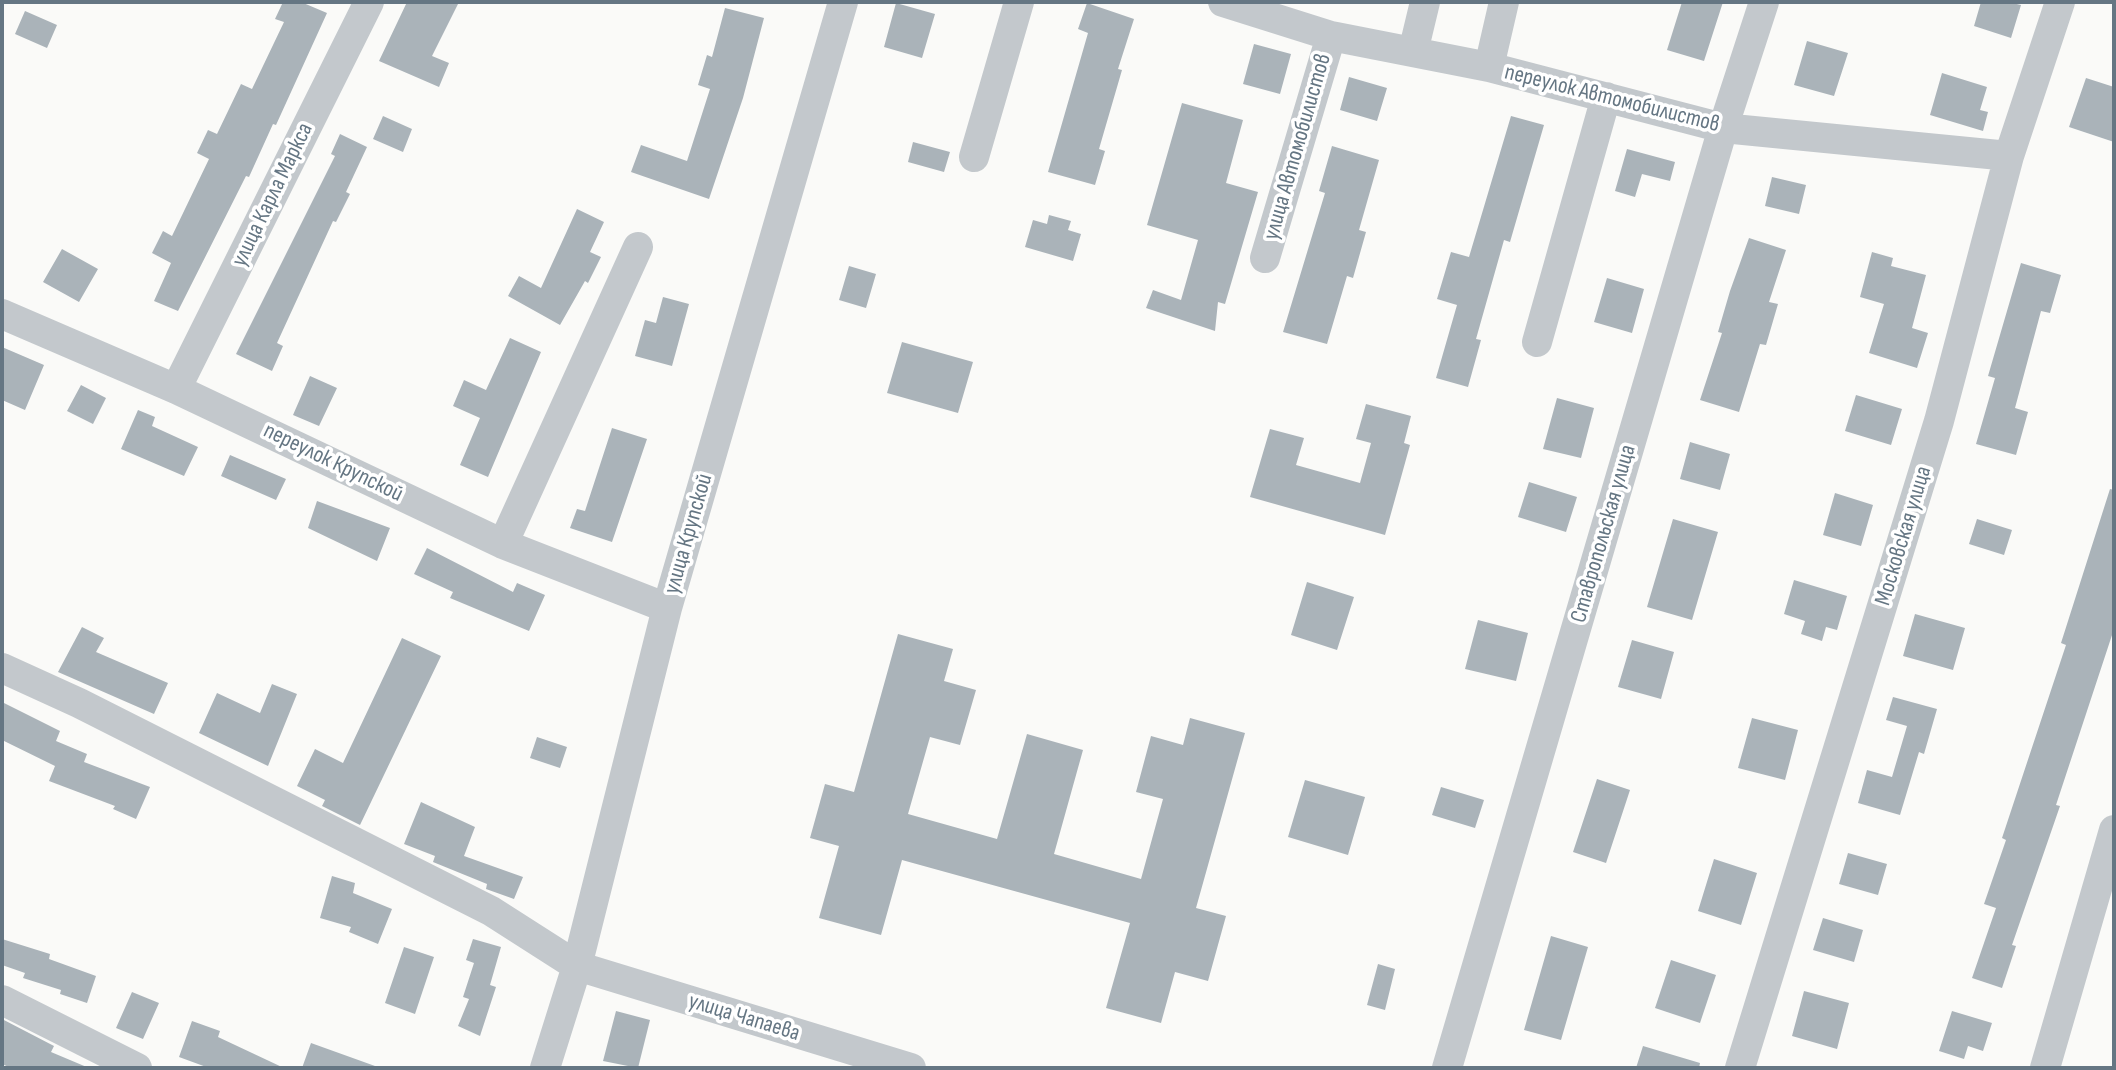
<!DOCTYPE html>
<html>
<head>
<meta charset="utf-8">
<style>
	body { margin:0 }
	#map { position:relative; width:2116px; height:1070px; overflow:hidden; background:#fafaf8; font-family:"Sofia Sans Condensed",sans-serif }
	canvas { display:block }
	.frame { position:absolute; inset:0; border:4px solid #657683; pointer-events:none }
</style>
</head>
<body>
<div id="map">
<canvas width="2116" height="1070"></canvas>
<div class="frame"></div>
</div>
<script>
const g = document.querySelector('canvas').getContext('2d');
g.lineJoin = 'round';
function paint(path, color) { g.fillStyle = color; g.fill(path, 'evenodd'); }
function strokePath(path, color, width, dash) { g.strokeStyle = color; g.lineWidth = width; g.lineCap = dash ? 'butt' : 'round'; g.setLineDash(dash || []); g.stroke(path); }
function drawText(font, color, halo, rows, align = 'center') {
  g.font = font + ' "Sofia Sans Condensed",sans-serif'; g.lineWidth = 7; g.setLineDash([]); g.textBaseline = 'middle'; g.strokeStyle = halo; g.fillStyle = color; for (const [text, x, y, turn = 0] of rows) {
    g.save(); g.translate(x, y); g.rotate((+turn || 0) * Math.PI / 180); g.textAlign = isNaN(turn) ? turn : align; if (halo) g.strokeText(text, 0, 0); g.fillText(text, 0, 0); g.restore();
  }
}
paint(new Path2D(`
	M 283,2 L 301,2 L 327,13 L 276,125 L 273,124 L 249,177 L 246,176 L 178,311 L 154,301 L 171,263 L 152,253 L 163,231 L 172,236 L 209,159 L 197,153 L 208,130 L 217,134 L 241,84 L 252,89 L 284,22 L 275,19 Z
	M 407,2 L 459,2 L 432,56 L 449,63 L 439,87 L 379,61 Z
	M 1682,2 L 1723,2 L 1704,61 L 1667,50 Z
	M 1981,2 L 2008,2 L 2021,5 L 2011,38 L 1974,26 Z
	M 896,3 L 935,14 L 922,58 L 884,47 Z
	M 1087,3 L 1134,19 L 1118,69 L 1122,70 L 1099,149 L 1105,151 L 1095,185 L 1048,172 L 1088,33 L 1078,29 Z
	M 725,8 L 764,18 L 743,98 L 709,199 L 631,172 L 641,145 L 687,161 L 710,89 L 698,85 L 707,55 L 712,57 Z
	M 25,11 L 57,25 L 47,48 L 15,34 Z
	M 1807,41 L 1848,53 L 1834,96 L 1794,85 Z
	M 1254,44 L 1291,54 L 1280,94 L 1243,84 Z
	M 1942,73 L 1987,87 L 1980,110 L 1988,112 L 1983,131 L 1930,115 Z
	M 1349,77 L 1387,88 L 1377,121 L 1340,110 Z
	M 2086,78 L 2114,87 L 2114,142 L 2069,127 Z
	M 1182,103 L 1243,120 L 1226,183 L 1258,192 L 1225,304 L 1218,302 L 1215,331 L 1146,308 L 1153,290 L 1181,300 L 1198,240 L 1147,225 Z
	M 383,116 L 412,129 L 403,152 L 373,139 Z
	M 1511,116 L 1544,125 L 1510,242 L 1504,240 L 1476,339 L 1481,340 L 1468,387 L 1436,378 L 1457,305 L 1437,299 L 1451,252 L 1469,257 Z
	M 340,134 L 367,147 L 346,192 L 350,194 L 336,222 L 333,221 L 277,343 L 283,346 L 272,371 L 236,354 L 335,156 L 331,154 Z
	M 913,142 L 950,152 L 944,172 L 908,162 Z
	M 1332,146 L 1379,160 L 1359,230 L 1366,232 L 1353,278 L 1347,276 L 1327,344 L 1283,332 L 1325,193 L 1319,191 Z
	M 1627,149 L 1675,162 L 1670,181 L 1642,174 L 1635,197 L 1615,191 Z
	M 1772,177 L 1806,185 L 1799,214 L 1765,206 Z
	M 577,209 L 604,222 L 590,252 L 601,257 L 588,283 L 585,281 L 560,325 L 508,296 L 519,276 L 541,288 Z
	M 1049,215 L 1071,221 L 1068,230 L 1081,234 L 1073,261 L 1025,247 L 1033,220 L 1047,224 Z
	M 1749,238 L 1786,250 L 1769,302 L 1778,304 L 1766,345 L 1760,344 L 1739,412 L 1700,400 L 1722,333 L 1718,332 L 1730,291 Z
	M 62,249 L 98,269 L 79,302 L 43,282 Z
	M 1872,252 L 1893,258 L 1891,266 L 1926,275 L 1912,328 L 1928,333 L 1917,368 L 1869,353 L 1884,304 L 1860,297 Z
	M 2021,263 L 2061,275 L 2050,313 L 2041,311 L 2015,408 L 2028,412 L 2016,455 L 1976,444 L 1995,378 L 1988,376 Z
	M 849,266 L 876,274 L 866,308 L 839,300 Z
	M 1607,278 L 1644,289 L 1632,333 L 1594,322 Z
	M 663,297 L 689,304 L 672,366 L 635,356 L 645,320 L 656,323 Z
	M 510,338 L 541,352 L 488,477 L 460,465 L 480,418 L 453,406 L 464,380 L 486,390 Z
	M 902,342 L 973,362 L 958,413 L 887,393 Z
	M 2,347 L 44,365 L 25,410 L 2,400 Z
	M 310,376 L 337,388 L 319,426 L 293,415 Z
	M 81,385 L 106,398 L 93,424 L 67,411 Z
	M 1856,395 L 1902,409 L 1891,445 L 1845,431 Z
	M 1557,398 L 1594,408 L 1581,458 L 1543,449 Z
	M 1366,404 L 1411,416 L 1404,443 L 1410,445 L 1385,535 L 1250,497 L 1270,429 L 1304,438 L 1296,465 L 1360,483 L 1371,443 L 1356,439 Z
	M 138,410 L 155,417 L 152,426 L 198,447 L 184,476 L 121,449 Z
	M 612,428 L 647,439 L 612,542 L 570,528 L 577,509 L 585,511 Z
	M 1690,442 L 1730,454 L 1720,490 L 1680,479 Z
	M 230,455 L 286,479 L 276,500 L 221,476 Z
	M 1529,482 L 1577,497 L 1566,532 L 1518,517 Z
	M 2110,489 L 2114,490 L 2114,629 L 2056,805 L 2060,806 L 2012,945 L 2016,946 L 2002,988 L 1972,978 L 1996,908 L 1984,904 L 2006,840 L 2002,838 L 2066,645 L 2061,643 Z
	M 1835,493 L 1873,505 L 1861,546 L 1823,535 Z
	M 317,501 L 390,528 L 377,561 L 308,528 Z
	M 1673,519 L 1718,532 L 1692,620 L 1647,607 Z
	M 1977,519 L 2012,530 L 2004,555 L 1969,544 Z
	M 427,548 L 513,592 L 517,583 L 545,595 L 529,631 L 450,598 L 453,592 L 414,574 Z
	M 1794,580 L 1847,596 L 1837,630 L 1826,627 L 1822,641 L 1801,634 L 1805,621 L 1784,614 Z
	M 1307,582 L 1354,597 L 1337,650 L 1291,635 Z
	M 1915,614 L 1965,628 L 1953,670 L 1903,656 Z
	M 1478,620 L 1528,633 L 1516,681 L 1465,669 Z
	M 82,627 L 104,638 L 96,652 L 168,683 L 154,714 L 58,672 Z
	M 898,634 L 953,649 L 944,681 L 976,690 L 960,745 L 930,737 L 908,814 L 997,839 L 1027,734 L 1083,750 L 1054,854 L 1141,879 L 1163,799 L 1136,792 L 1151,736 L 1183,745 L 1190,718 L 1245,733 L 1196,908 L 1226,916 L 1208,981 L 1175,972 L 1161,1023 L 1106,1008 L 1130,923 L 902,860 L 881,935 L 819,918 L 839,846 L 810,838 L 825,784 L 854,792 Z
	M 402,638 L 441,656 L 360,825 L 322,806 L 325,800 L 297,786 L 315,749 L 343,763 Z
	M 1632,640 L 1674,652 L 1661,699 L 1618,687 Z
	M 272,684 L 297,694 L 268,766 L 199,733 L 217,693 L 260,713 Z
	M 1893,697 L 1937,709 L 1924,754 L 1919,752 L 1900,815 L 1858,803 L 1867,770 L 1892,777 L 1907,726 L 1886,720 Z
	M 2,702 L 60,731 L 56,741 L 87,754 L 84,762 L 150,787 L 136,819 L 113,809 L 115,806 L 49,781 L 55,766 L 2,740 Z
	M 1752,718 L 1798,730 L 1785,780 L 1738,768 Z
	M 537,737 L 567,747 L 560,768 L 530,758 Z
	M 1597,779 L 1630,790 L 1606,863 L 1573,852 Z
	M 1305,780 L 1365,797 L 1348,855 L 1288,837 Z
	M 1441,787 L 1484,800 L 1475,828 L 1432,815 Z
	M 421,802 L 475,827 L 464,856 L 523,877 L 514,899 L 486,889 L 487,884 L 433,862 L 435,856 L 404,844 Z
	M 1848,853 L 1887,864 L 1878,895 L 1839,884 Z
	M 1714,859 L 1757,873 L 1741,925 L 1698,911 Z
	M 332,876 L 355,883 L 353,893 L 392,909 L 378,944 L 349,932 L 351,927 L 320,918 Z
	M 1823,918 L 1863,930 L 1854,962 L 1813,950 Z
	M 1551,936 L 1588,947 L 1561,1040 L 1524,1030 Z
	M 2,939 L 50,954 L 49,959 L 96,976 L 87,1003 L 60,994 L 61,990 L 23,978 L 25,973 L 2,965 Z
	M 473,939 L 501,947 L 490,985 L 496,987 L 480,1036 L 458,1026 L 469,999 L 463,997 L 474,963 L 466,960 Z
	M 404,947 L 434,957 L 415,1014 L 385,1003 Z
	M 1671,960 L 1716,975 L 1700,1023 L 1655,1008 Z
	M 1378,964 L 1395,969 L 1385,1010 L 1367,1005 Z
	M 1804,991 L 1849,1003 L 1837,1049 L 1792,1036 Z
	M 132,992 L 159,1003 L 143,1039 L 116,1028 Z
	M 616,1011 L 650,1020 L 638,1068 L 603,1061 Z
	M 1952,1011 L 1992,1023 L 1983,1051 L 1968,1046 L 1964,1059 L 1939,1051 Z
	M 2,1019 L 54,1046 L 51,1052 L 89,1068 L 11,1068 L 2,1064 Z
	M 192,1021 L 220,1031 L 218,1037 L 284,1068 L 209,1068 L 179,1057 Z
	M 311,1043 L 375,1066 L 375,1068 L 302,1068 Z
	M 1643,1046 L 1700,1063 L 1699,1068 L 1636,1068 Z`), '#aab3b9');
strokePath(new Path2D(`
	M 1223,2 L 1331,36 L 1489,67 L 1723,128 L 2009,156
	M 1413,52 L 1425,2
	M 1489,67 L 1504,2
	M 974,157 L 1019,2
	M 1265,258 L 1331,36
	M 2,314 L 176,389 L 503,544 L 667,608
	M 1537,342 L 1606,97
	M 176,389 L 369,2
	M 503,544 L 638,247
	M 2,668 L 79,703 L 491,911 L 577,966 L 911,1068
	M 2,1000 L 137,1068
	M 545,1068 L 577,966 L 667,608 L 843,2
	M 1447,1068 L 1723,128 L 1764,2
	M 1740,1068 L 1939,421 L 2009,156 L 2060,2
	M 2045,1068 L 2114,830`), '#c3c8cc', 30);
drawText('23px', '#657683', '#fff', [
	["переулок Автомобилистов",1612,99,14],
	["улица Автомобилистов",1298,147,-74],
	["улица Карла Маркса",273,195,-64],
	["переулок Крупской",333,463,26],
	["улица Крупской",689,534,-74],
	["Ставропольская улица",1604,534,-74],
	["Московская улица",1904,536,-73],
	["улица Чапаева",744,1018,17]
]);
</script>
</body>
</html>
